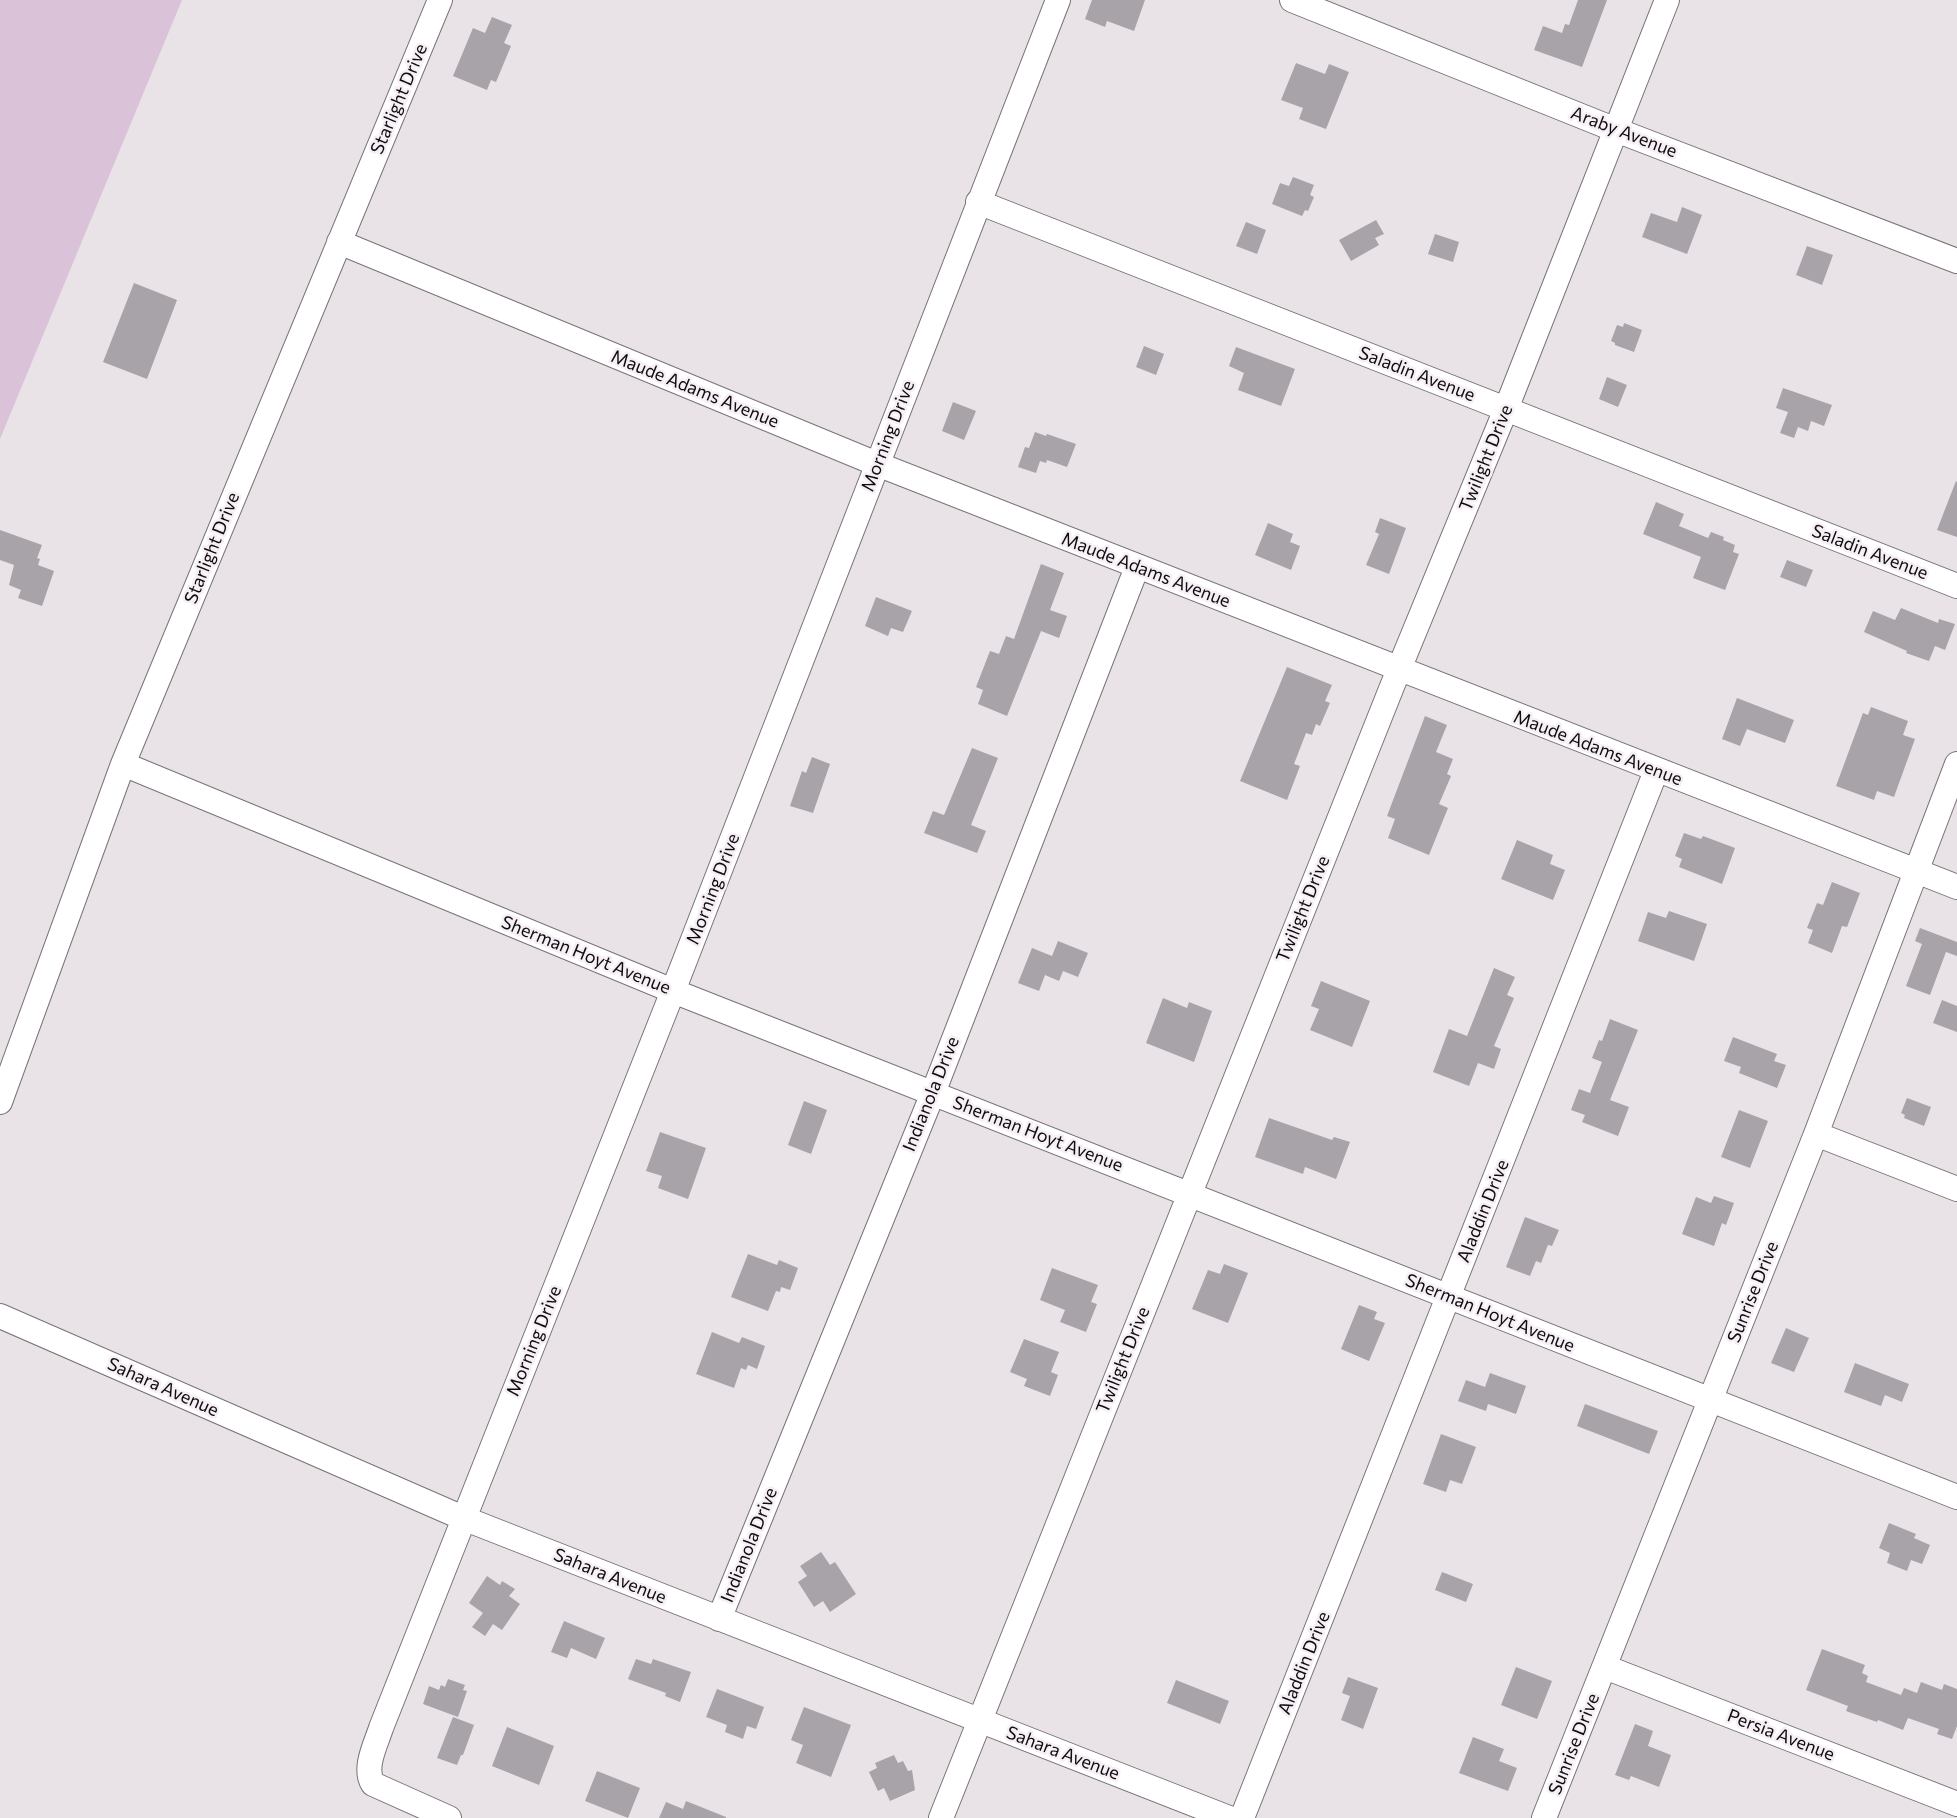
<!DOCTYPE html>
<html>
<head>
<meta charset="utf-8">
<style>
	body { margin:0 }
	canvas { display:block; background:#e9e3e8 }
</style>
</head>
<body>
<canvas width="1957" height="1818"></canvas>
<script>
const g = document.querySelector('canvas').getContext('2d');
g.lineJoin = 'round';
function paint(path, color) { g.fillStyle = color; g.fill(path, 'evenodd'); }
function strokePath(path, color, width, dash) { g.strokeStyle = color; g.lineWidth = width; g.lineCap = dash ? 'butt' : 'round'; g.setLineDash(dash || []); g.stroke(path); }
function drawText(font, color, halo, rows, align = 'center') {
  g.font = font + ' Commissioner,sans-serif'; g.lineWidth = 5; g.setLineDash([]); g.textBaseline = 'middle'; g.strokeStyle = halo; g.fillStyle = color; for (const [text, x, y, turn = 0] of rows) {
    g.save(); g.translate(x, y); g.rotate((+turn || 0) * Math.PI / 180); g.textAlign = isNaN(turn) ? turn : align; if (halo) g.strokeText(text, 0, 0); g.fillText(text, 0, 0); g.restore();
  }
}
paint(new Path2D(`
	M 0,0 L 182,0 L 0,439 Z`), '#dac3d9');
paint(new Path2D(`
	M 1092,0 L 1145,0 L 1134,31 L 1107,21 L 1105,27 L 1085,19 Z
	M 1578,0 L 1607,0 L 1582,67 L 1534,50 L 1543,26 L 1562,33 L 1565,24 L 1569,25 Z
	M 492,17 L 512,25 L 504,43 L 511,46 L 496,82 L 491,80 L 487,90 L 453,76 L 473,28 L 485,33 Z
	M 1296,63 L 1325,74 L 1329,64 L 1349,72 L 1326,129 L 1299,119 L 1303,108 L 1281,100 Z
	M 1293,177 L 1314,185 L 1310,195 L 1314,197 L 1308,211 L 1305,210 L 1302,216 L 1272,204 L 1280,183 L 1289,186 Z
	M 1682,207 L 1702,215 L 1687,254 L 1642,237 L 1651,213 L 1677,222 Z
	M 1376,220 L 1384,234 L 1375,238 L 1379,245 L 1351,261 L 1339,240 Z
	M 1246,222 L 1266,230 L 1257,254 L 1236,246 Z
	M 1435,234 L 1459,242 L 1453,262 L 1428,254 Z
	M 1807,246 L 1833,255 L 1822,285 L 1796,275 Z
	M 134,283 L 177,300 L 147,379 L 103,362 Z
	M 1624,323 L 1642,330 L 1634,352 L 1615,345 L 1615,343 L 1611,341 L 1617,325 L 1623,327 Z
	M 1144,346 L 1164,354 L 1156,375 L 1136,367 Z
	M 1236,347 L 1295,369 L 1281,406 L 1238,390 L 1244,373 L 1229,366 Z
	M 1607,377 L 1627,385 L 1618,407 L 1599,399 Z
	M 1783,388 L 1832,405 L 1824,426 L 1811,421 L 1808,431 L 1798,427 L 1794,438 L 1780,433 L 1788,412 L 1776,408 Z
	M 953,402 L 976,411 L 964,440 L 942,431 Z
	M 1035,432 L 1046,436 L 1047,434 L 1076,444 L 1067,467 L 1047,460 L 1046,463 L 1040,461 L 1036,473 L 1018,467 L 1025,447 L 1029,448 Z
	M 1956,481 L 1957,482 L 1957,537 L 1937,530 Z
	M 1656,502 L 1684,514 L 1679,526 L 1708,538 L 1711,532 L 1724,537 L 1723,540 L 1735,545 L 1733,552 L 1739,554 L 1725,590 L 1693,578 L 1701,557 L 1643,534 Z
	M 1380,518 L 1406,528 L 1389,574 L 1366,565 L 1379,534 L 1375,532 Z
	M 1268,523 L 1293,534 L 1290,542 L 1300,546 L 1291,570 L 1255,555 Z
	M 0,530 L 42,545 L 37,558 L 40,559 L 38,565 L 54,571 L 42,606 L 18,598 L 21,590 L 9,585 L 14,565 L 0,560 Z
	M 1787,560 L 1813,570 L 1806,587 L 1780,577 Z
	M 1041,564 L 1064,573 L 1050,610 L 1067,616 L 1059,638 L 1041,631 L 1007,716 L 978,704 L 983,690 L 976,687 L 990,651 L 999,654 L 1006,636 L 1014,639 Z
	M 876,597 L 912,611 L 903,632 L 891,628 L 888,636 L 865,626 Z
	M 1901,608 L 1938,623 L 1939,619 L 1955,624 L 1945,650 L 1935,646 L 1929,661 L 1906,653 L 1907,651 L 1864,632 L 1873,611 L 1895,620 Z
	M 1287,667 L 1332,685 L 1325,701 L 1330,703 L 1320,726 L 1316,724 L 1312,735 L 1306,733 L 1294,764 L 1300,766 L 1287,800 L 1240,781 Z
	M 1737,698 L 1794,720 L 1785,743 L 1747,729 L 1740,746 L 1722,739 Z
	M 1871,707 L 1908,721 L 1903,735 L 1915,739 L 1894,797 L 1877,791 L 1874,800 L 1836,786 L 1863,713 L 1868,715 Z
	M 1425,716 L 1447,725 L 1436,752 L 1453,759 L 1447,774 L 1451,776 L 1439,804 L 1448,808 L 1429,855 L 1388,838 L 1395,819 L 1387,816 Z
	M 972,748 L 998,758 L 971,825 L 986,831 L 977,853 L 924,833 L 933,811 L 944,815 Z
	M 812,757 L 830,764 L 813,813 L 790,806 L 802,771 L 806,773 Z
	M 1684,833 L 1701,839 L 1703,836 L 1735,848 L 1722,884 L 1679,867 L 1682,859 L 1675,856 Z
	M 1517,840 L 1553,855 L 1550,864 L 1565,870 L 1553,900 L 1501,879 Z
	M 1832,882 L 1860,893 L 1847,927 L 1842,926 L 1832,953 L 1808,943 L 1813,930 L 1807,928 L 1817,903 L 1823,905 Z
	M 1669,911 L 1707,924 L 1694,961 L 1638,941 L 1648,912 L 1666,918 Z
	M 1920,928 L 1957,942 L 1957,956 L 1946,952 L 1930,995 L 1906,986 L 1922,944 L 1915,941 Z
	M 1058,941 L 1088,953 L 1078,977 L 1063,971 L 1059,981 L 1045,975 L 1039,991 L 1018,983 L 1032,948 L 1052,956 Z
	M 1494,968 L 1515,977 L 1507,995 L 1514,998 L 1494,1046 L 1501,1049 L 1494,1069 L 1478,1063 L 1469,1086 L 1433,1072 L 1449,1029 L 1467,1036 Z
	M 1321,981 L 1370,1001 L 1352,1047 L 1310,1030 L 1319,1009 L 1311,1006 Z
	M 1163,998 L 1187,1008 L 1189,1002 L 1212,1011 L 1194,1062 L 1146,1043 Z
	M 1942,1000 L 1957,1006 L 1957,1032 L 1933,1023 Z
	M 1610,1019 L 1638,1030 L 1610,1100 L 1629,1107 L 1618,1136 L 1582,1122 L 1585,1115 L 1571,1110 L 1579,1089 L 1590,1093 L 1602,1062 L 1592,1058 L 1599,1040 L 1602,1041 Z
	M 1733,1037 L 1777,1054 L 1774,1061 L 1786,1065 L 1777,1088 L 1739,1073 L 1741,1067 L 1724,1061 Z
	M 1907,1098 L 1931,1107 L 1924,1126 L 1904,1118 L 1905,1115 L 1901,1113 Z
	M 804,1101 L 827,1110 L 811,1154 L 788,1145 Z
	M 1739,1110 L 1768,1121 L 1750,1168 L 1721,1157 Z
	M 1269,1118 L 1332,1140 L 1334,1137 L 1350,1142 L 1336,1179 L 1305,1167 L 1303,1174 L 1255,1157 Z
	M 660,1132 L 706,1148 L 688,1199 L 658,1188 L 662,1176 L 646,1171 Z
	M 1714,1196 L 1734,1203 L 1726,1225 L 1722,1223 L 1714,1246 L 1682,1234 L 1696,1197 L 1711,1203 Z
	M 1525,1217 L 1559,1230 L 1552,1246 L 1548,1245 L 1541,1263 L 1536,1261 L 1530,1276 L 1506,1267 Z
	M 748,1254 L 777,1265 L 779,1260 L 798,1268 L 790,1290 L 781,1287 L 780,1292 L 776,1291 L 768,1311 L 731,1297 Z
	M 1224,1264 L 1248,1273 L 1228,1323 L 1192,1309 L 1208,1270 L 1220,1274 Z
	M 1052,1268 L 1098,1285 L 1091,1302 L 1097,1304 L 1086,1332 L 1060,1322 L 1065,1310 L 1040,1300 Z
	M 1359,1305 L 1377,1312 L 1374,1319 L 1385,1323 L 1369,1361 L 1341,1349 Z
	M 1786,1328 L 1809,1338 L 1794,1372 L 1771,1363 Z
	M 712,1332 L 739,1343 L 742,1337 L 765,1346 L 757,1369 L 748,1365 L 746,1370 L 741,1368 L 734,1388 L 696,1374 Z
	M 1024,1339 L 1059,1352 L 1051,1372 L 1058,1375 L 1050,1396 L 1024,1386 L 1027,1379 L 1010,1372 Z
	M 1855,1363 L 1909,1384 L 1902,1402 L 1885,1395 L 1881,1406 L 1844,1392 Z
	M 1490,1373 L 1526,1386 L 1516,1414 L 1488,1404 L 1486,1411 L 1458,1401 L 1466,1380 L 1485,1387 Z
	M 1585,1404 L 1658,1431 L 1649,1454 L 1577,1426 Z
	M 1441,1434 L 1476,1447 L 1462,1484 L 1450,1480 L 1446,1492 L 1423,1484 Z
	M 1889,1523 L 1916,1534 L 1914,1538 L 1930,1545 L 1922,1564 L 1911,1560 L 1907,1571 L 1887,1563 L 1890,1553 L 1879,1548 Z
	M 821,1552 L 830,1565 L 835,1562 L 856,1594 L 830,1612 L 823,1601 L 814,1607 L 798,1582 L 807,1576 L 800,1566 Z
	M 1442,1572 L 1473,1584 L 1466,1602 L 1435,1590 Z
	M 487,1576 L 500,1585 L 502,1581 L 515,1589 L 509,1596 L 520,1604 L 502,1630 L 493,1624 L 485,1636 L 472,1627 L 483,1613 L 469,1603 Z
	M 564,1621 L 605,1638 L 596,1659 L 571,1648 L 567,1658 L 551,1652 Z
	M 1822,1649 L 1865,1665 L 1862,1673 L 1868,1676 L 1866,1682 L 1901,1695 L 1904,1688 L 1917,1693 L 1921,1682 L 1942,1690 L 1944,1684 L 1957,1689 L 1957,1726 L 1952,1739 L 1937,1734 L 1939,1729 L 1908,1718 L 1903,1730 L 1878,1720 L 1877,1722 L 1846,1711 L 1848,1706 L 1806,1690 Z
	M 636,1659 L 651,1664 L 653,1659 L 691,1672 L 680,1702 L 665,1696 L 666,1693 L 628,1679 Z
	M 1516,1667 L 1552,1681 L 1537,1719 L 1501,1705 Z
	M 1348,1677 L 1378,1688 L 1363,1729 L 1341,1720 L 1350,1696 L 1342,1693 Z
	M 448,1679 L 465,1685 L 463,1690 L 467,1691 L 458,1717 L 423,1704 L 429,1686 L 439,1690 L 441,1685 L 445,1687 Z
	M 1176,1680 L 1229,1701 L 1220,1724 L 1167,1703 Z
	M 717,1689 L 764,1707 L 756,1729 L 747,1726 L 743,1739 L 725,1732 L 727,1725 L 706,1717 Z
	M 804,1707 L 851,1725 L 831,1777 L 796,1763 L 803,1745 L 791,1740 Z
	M 453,1717 L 474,1725 L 463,1755 L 461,1755 L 457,1765 L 437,1758 Z
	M 1635,1724 L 1653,1731 L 1648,1746 L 1671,1755 L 1659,1787 L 1631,1776 L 1629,1780 L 1615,1775 Z
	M 507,1727 L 554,1746 L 539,1785 L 492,1766 Z
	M 1473,1737 L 1504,1749 L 1499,1761 L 1517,1768 L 1508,1791 L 1459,1773 Z
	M 894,1755 L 898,1763 L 903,1761 L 908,1771 L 912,1770 L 915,1790 L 890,1801 L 884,1788 L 878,1791 L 869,1772 L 877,1768 L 875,1763 Z
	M 597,1771 L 640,1788 L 628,1818 L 585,1801 Z
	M 686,1801 L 726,1817 L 726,1818 L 659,1818 L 666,1802 L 683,1809 Z`), '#a8a3a8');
const minor = new Path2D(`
	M 1292,0 L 1616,130 L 1957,261
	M 978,202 L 1957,586
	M 339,242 L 877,464 L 1957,887
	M 123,764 L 673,991 L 1957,1497
	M 0,1102 L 123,764 L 440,0
	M 1816,1134 L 1957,1189
	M 0,1316 L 463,1518 L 1229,1818
	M 719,1619 L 933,1093 L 1137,567
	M 1605,1667 L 1957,1804
	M 449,1818 L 373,1784 C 363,1768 376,1744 381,1728 L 673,991 L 1058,0
	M 941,1818 L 1399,669 L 1506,409 L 1667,0
	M 1242,1818 L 1656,771
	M 1544,1818 L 1816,1134 L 1957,764`);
strokePath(minor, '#787378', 26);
strokePath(minor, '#fff', 24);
drawText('18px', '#0e0c0e', '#f6f0f6', [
	["Starlight Drive",399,99,-67],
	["Araby Avenue",1624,132,21],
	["Saladin Avenue",1417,374,21],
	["Maude Adams Avenue",695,389,22],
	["Morning Drive",888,436,-69],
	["Twilight Drive",1486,458,-68],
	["Starlight Drive",212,548,-68],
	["Saladin Avenue",1870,552,21],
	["Maude Adams Avenue",1146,570,21],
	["Maude Adams Avenue",1598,748,21],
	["Morning Drive",713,889,-69],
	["Twilight Drive",1303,909,-68],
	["Sherman Hoyt Avenue",586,955,22],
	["Indianola Drive",931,1094,-68],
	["Sherman Hoyt Avenue",1038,1134,21],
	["Aladdin Drive",1483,1211,-68],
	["Sunrise Drive",1753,1292,-68],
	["Sherman Hoyt Avenue",1490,1313,22],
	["Morning Drive",534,1341,-68],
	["Twilight Drive",1123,1360,-68],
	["Sahara Avenue",163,1387,24],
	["Indianola Drive",749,1545,-68],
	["Sahara Avenue",610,1576,22],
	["Aladdin Drive",1304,1663,-68],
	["Persia Avenue",1781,1735,21],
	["Sunrise Drive",1574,1744,-68],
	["Sahara Avenue",1063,1753,21]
]);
</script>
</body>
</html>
